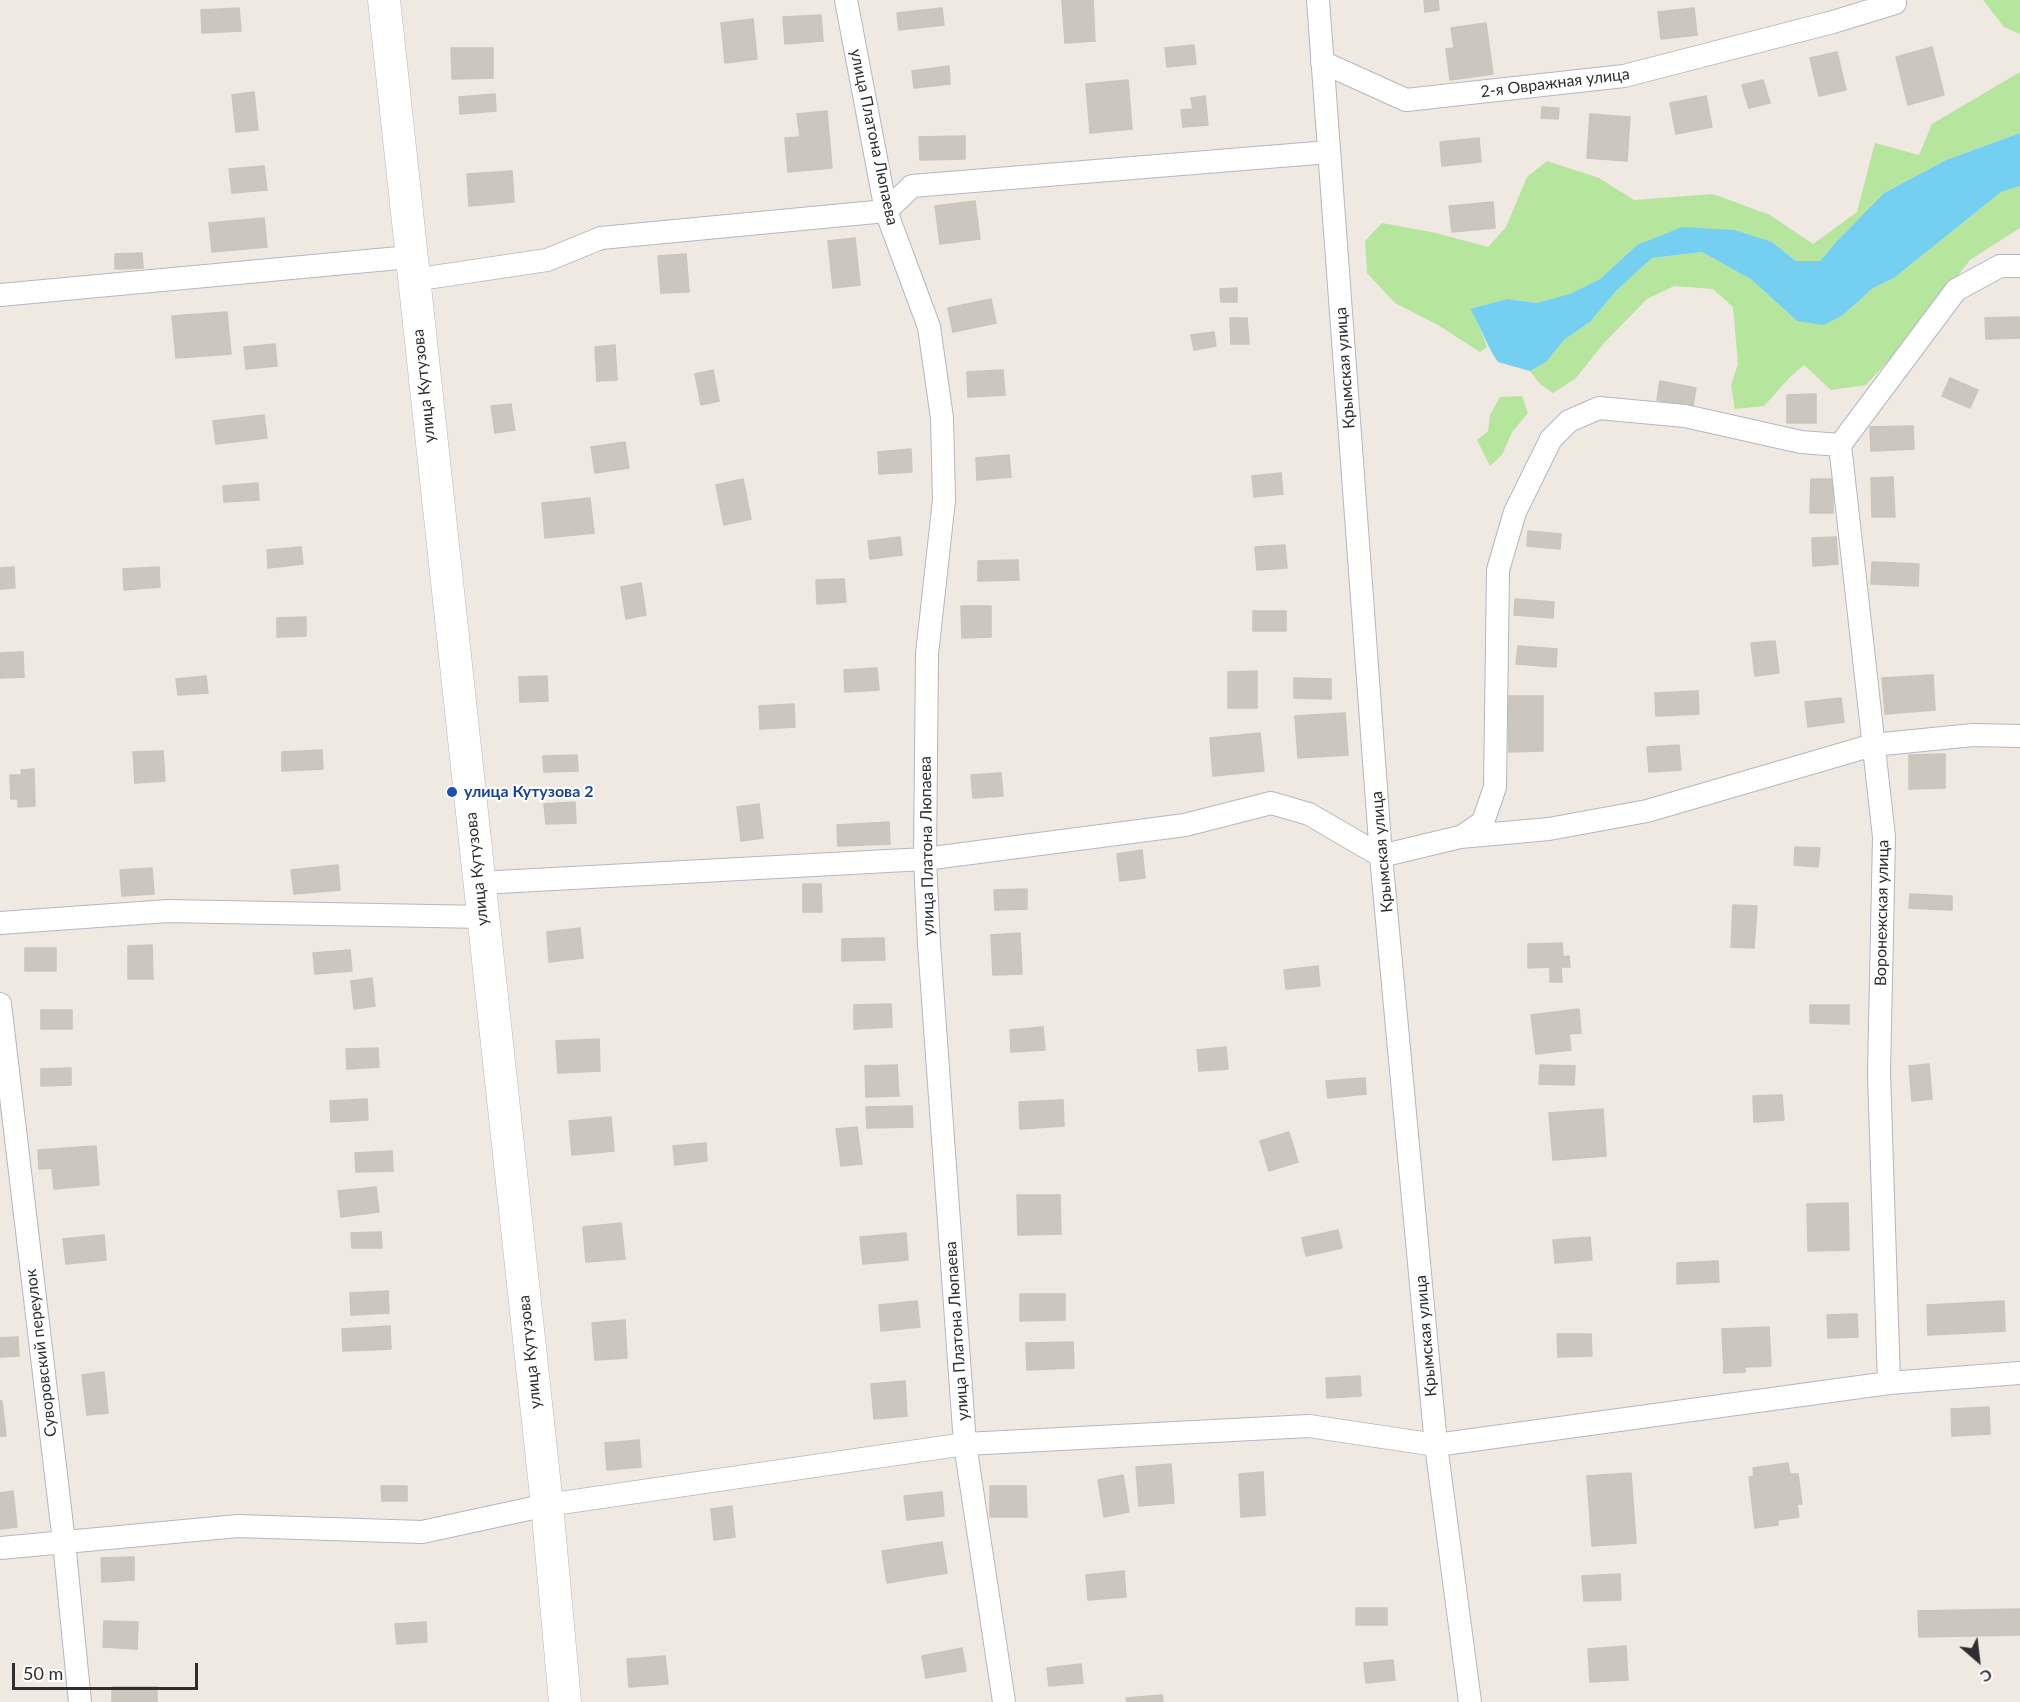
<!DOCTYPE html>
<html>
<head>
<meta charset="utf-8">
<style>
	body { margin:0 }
	#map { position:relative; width:2020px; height:1702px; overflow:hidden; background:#efe9e1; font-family:Lato,sans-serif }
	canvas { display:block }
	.north { position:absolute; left:1948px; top:1630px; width:60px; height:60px; -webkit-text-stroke:4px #fff; paint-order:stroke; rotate:152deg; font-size:16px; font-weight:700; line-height:24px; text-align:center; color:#2e2e2e }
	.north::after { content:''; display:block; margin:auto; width:21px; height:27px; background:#2e2e2e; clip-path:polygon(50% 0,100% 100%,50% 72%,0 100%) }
	.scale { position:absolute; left:12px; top:1663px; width:186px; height:27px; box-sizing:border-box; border:3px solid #2e2e2e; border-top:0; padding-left:8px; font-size:18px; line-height:21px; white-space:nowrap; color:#2e2e2e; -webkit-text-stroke:4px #fff; paint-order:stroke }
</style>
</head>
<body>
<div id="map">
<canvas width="2020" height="1702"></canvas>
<div class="north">С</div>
<div class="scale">50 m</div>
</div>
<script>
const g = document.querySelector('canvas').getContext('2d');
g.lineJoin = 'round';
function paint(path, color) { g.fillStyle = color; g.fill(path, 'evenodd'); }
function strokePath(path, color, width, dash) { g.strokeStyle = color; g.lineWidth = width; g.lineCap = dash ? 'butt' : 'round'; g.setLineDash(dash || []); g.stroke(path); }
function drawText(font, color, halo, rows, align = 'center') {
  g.font = font + ' Lato,sans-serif'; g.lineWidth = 4.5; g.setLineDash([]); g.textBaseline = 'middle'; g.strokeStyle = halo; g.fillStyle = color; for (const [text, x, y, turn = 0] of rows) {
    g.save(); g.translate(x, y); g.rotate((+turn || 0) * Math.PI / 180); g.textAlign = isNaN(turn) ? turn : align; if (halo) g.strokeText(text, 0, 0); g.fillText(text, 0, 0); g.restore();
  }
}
paint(new Path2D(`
	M 1983,0 L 2020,0 L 2020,34 L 2004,27 Z
	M 2020,72 L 2020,133 L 1946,160 L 1884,193 L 1836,242 L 1820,261 L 1796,261 L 1772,242 L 1637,245 L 1600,279 L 1570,295 L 1537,303 L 1507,299 L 1470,309 L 1478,322 L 1487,347 L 1480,352 L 1438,325 L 1395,303 L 1367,273 L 1365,241 L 1382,223 L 1436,233 L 1488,247 L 1506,227 L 1527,177 L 1547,161 L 1599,178 L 1634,200 L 1713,194 L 1770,215 L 1813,244 L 1857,212 L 1875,143 L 1919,155 L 1932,124 Z
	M 2020,186 L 2020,228 L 1970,260 L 1910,337 L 1866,385 L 1831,390 L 1804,365 L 1790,377 L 1764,406 L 1735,409 L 1731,385 L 1738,364 L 1733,307 L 1713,289 L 1674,286 L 1647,299 L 1603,344 L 1576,378 L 1553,393 L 1540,384 L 1530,371 L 1546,362 L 1564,340 L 1590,322 L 1616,291 L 1652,258 L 1702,252 L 1752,280 L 1797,321 L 1843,315 L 1873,288 L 1894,278 L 2001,192 Z
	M 1522,396 L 1528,413 L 1512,432 L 1502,455 L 1490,466 L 1477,440 L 1488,431 L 1490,415 L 1500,397 Z`), '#b6e59e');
paint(new Path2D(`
	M 2020,133 L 2020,186 L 2001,192 L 1894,278 L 1873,288 L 1843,315 L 1824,325 L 1797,321 L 1752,280 L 1702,252 L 1652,258 L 1616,291 L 1590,322 L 1564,340 L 1546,362 L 1530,371 L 1498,362 C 1486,345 1481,326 1470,309 L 1507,299 L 1537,303 L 1570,294 L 1600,279 L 1637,245 L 1682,227 L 1734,230 L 1772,242 L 1796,261 L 1820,261 L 1836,242 L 1884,193 L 1946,160 Z`), '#75cff0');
const building = new Path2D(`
	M 1062,0 L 1093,0 L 1095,41 L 1065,43 Z
	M 1424,0 L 1438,0 L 1439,10 L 1425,12 Z
	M 239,8 L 241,31 L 202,33 L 201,10 Z
	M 942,8 L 944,25 L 899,30 L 897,13 Z
	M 1694,8 L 1697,35 L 1661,39 L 1658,12 Z
	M 821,15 L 823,41 L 785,44 L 783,17 Z
	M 753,19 L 757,59 L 725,63 L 721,23 Z
	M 1486,23 L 1493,74 L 1450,80 L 1446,49 L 1454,48 L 1451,28 Z
	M 1194,45 L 1196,64 L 1167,67 L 1165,48 Z
	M 1932,47 L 1944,95 L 1908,105 L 1896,57 Z
	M 451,48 L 493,48 L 493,78 L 452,79 Z
	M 1837,52 L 1846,90 L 1819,96 L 1810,58 Z
	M 949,66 L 950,84 L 914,88 L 912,71 Z
	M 1128,80 L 1132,129 L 1090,133 L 1086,84 Z
	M 1763,80 L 1770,103 L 1749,108 L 1742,85 Z
	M 254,92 L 258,130 L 236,132 L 232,95 Z
	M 495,94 L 496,111 L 460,114 L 459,97 Z
	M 1205,96 L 1208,125 L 1183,127 L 1181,110 L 1193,109 L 1191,98 Z
	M 1706,96 L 1712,127 L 1676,134 L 1670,103 Z
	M 1542,107 L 1559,108 L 1558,119 L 1541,118 Z
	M 827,111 L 832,168 L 788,172 L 785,138 L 800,137 L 797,114 Z
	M 1590,114 L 1630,117 L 1627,161 L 1587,158 Z
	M 965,136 L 965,159 L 920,160 L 919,137 Z
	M 1479,138 L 1481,162 L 1442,166 L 1440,142 Z
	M 264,166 L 267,190 L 232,193 L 229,169 Z
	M 512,171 L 514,202 L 469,206 L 467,174 Z
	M 975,201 L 980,239 L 940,244 L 935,206 Z
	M 1493,202 L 1495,228 L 1452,232 L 1449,206 Z
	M 264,218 L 267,247 L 212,252 L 209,223 Z
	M 855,238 L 860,285 L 833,288 L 828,241 Z
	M 142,253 L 143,268 L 115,269 L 115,254 Z
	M 686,254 L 689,292 L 661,293 L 658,256 Z
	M 1237,288 L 1237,302 L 1221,302 L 1220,289 Z
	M 991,299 L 996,323 L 953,332 L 948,308 Z
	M 227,312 L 231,354 L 176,358 L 172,316 Z
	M 2019,317 L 2020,338 L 1986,339 L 1985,318 Z
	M 1230,318 L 1247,318 L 1249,344 L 1231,344 Z
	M 1214,332 L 1216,346 L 1194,350 L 1191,335 Z
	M 275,344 L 277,366 L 246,369 L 244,347 Z
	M 615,345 L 617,380 L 597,381 L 595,347 Z
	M 713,370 L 719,401 L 701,405 L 695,374 Z
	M 1003,370 L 1005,395 L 968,397 L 967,372 Z
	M 1950,378 L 1978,390 L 1970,408 L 1942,396 Z
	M 1660,381 L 1696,388 L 1693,406 L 1657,400 Z
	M 1816,394 L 1816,423 L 1787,423 L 1787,395 Z
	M 511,404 L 515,430 L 495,433 L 491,406 Z
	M 264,415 L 267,438 L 216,444 L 213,421 Z
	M 1913,426 L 1914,449 L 1871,451 L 1870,427 Z
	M 625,442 L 629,468 L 595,473 L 591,447 Z
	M 911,449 L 912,472 L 879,474 L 878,452 Z
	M 1009,455 L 1011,477 L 977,480 L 976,458 Z
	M 1281,473 L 1283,494 L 1254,497 L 1252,476 Z
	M 1893,477 L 1895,517 L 1872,517 L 1871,478 Z
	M 743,479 L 751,519 L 724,525 L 716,485 Z
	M 1811,479 L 1833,479 L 1833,513 L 1810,513 Z
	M 258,483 L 259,500 L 224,502 L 223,486 Z
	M 590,498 L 594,533 L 545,538 L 542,503 Z
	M 1528,531 L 1561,534 L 1560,549 L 1527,546 Z
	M 900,537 L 902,555 L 870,559 L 868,541 Z
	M 1836,537 L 1838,564 L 1813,566 L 1812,538 Z
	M 1285,545 L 1287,568 L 1257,570 L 1255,547 Z
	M 301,547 L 303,564 L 268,568 L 267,550 Z
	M 1018,560 L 1019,580 L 978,581 L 978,561 Z
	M 1872,562 L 1919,564 L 1918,586 L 1871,584 Z
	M 14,567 L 15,588 L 0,589 L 0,568 Z
	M 159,567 L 160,587 L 124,590 L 123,569 Z
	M 844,579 L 846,602 L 817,604 L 816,580 Z
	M 641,583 L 646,615 L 626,619 L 621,587 Z
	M 1515,599 L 1554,602 L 1553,618 L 1514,615 Z
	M 961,606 L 991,606 L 991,637 L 962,638 Z
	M 1253,611 L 1286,611 L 1286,631 L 1253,631 Z
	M 306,617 L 306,636 L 277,637 L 277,618 Z
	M 1775,641 L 1779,673 L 1755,676 L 1751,643 Z
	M 1518,646 L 1557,649 L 1556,667 L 1516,664 Z
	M 23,652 L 24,677 L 0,678 L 0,653 Z
	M 877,668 L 879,690 L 845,692 L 844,670 Z
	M 1257,671 L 1257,708 L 1228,708 L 1228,672 Z
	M 1933,675 L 1935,710 L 1885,714 L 1882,678 Z
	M 206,676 L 208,693 L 178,695 L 176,679 Z
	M 547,676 L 548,701 L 520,702 L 519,677 Z
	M 1294,678 L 1331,679 L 1331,699 L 1294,698 Z
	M 1698,691 L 1699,714 L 1656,716 L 1655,693 Z
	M 1508,696 L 1543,696 L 1543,751 L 1509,752 Z
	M 1841,698 L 1844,722 L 1808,727 L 1805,702 Z
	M 794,704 L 795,727 L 760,729 L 759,706 Z
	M 1345,713 L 1348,755 L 1298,758 L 1295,716 Z
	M 1260,733 L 1264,771 L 1213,776 L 1210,738 Z
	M 1679,745 L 1681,770 L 1649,772 L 1647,747 Z
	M 322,750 L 323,769 L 282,771 L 282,752 Z
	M 163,751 L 165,781 L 135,783 L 133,752 Z
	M 1945,754 L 1945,788 L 1909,789 L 1909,755 Z
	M 577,755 L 578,771 L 544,772 L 543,756 Z
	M 34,769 L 35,806 L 18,807 L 18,799 L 11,799 L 10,775 L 22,775 L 21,770 Z
	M 1001,773 L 1003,796 L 973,798 L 971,775 Z
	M 575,802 L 576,823 L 546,824 L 544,804 Z
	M 759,804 L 763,838 L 741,841 L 737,807 Z
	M 889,822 L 890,844 L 838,846 L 837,825 Z
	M 1795,847 L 1820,848 L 1818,867 L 1794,865 Z
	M 1142,850 L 1145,878 L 1120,881 L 1117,854 Z
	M 338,865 L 340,890 L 294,894 L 291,870 Z
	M 152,868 L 154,894 L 122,896 L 120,870 Z
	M 803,884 L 821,884 L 822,912 L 803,912 Z
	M 1027,889 L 1027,909 L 995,910 L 994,890 Z
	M 1910,894 L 1952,896 L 1952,910 L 1909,908 Z
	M 1733,905 L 1757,906 L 1754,948 L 1731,947 Z
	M 580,928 L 583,958 L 549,962 L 547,932 Z
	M 1020,933 L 1022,974 L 993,975 L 991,935 Z
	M 884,938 L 885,960 L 842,961 L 842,939 Z
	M 1562,943 L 1563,957 L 1569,956 L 1570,967 L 1561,967 L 1562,982 L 1550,982 L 1550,967 L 1528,968 L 1528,944 Z
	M 152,945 L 153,979 L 128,979 L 128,946 Z
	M 25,948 L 56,948 L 56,971 L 25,971 Z
	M 350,950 L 352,971 L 315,974 L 313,953 Z
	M 1318,966 L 1320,986 L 1286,989 L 1284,970 Z
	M 372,978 L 375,1006 L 354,1009 L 351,981 Z
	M 891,1004 L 892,1027 L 854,1029 L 854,1005 Z
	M 1810,1005 L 1849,1005 L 1849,1024 L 1810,1023 Z
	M 1579,1009 L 1581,1033 L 1569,1034 L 1571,1050 L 1536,1054 L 1531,1015 Z
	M 41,1010 L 72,1010 L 72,1029 L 41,1029 Z
	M 1043,1027 L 1045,1050 L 1011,1052 L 1010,1030 Z
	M 599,1039 L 600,1071 L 558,1073 L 556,1041 Z
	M 1226,1047 L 1228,1069 L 1199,1071 L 1197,1050 Z
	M 378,1048 L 379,1067 L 347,1069 L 346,1049 Z
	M 1929,1064 L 1932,1099 L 1912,1101 L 1909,1066 Z
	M 897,1065 L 899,1096 L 866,1097 L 865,1066 Z
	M 1540,1065 L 1575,1066 L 1574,1085 L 1539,1084 Z
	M 71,1068 L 71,1085 L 41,1086 L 41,1069 Z
	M 1365,1078 L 1366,1094 L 1328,1098 L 1326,1081 Z
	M 1782,1095 L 1784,1120 L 1754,1122 L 1753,1096 Z
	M 367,1099 L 368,1120 L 331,1122 L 330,1101 Z
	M 1063,1100 L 1064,1126 L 1020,1129 L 1019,1102 Z
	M 912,1106 L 913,1127 L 867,1128 L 866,1107 Z
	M 1603,1109 L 1606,1156 L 1553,1160 L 1549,1113 Z
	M 611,1117 L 614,1151 L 572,1155 L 569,1121 Z
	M 857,1127 L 862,1164 L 841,1166 L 836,1129 Z
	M 1289,1132 L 1298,1162 L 1269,1171 L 1260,1141 Z
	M 706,1143 L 707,1161 L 675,1165 L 673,1146 Z
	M 96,1146 L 99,1185 L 54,1189 L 52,1168 L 39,1169 L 38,1150 Z
	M 392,1151 L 393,1171 L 356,1172 L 355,1153 Z
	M 376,1187 L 379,1212 L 341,1217 L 338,1191 Z
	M 1017,1195 L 1060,1195 L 1061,1234 L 1018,1235 Z
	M 1848,1203 L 1849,1250 L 1808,1251 L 1807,1204 Z
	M 621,1223 L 625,1259 L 586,1262 L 583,1227 Z
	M 1338,1230 L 1342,1248 L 1306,1256 L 1302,1238 Z
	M 381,1232 L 382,1248 L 352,1248 L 351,1233 Z
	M 906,1233 L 908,1260 L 863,1264 L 860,1237 Z
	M 104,1235 L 106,1260 L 66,1264 L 63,1239 Z
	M 1590,1237 L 1592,1260 L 1555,1263 L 1553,1240 Z
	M 1718,1261 L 1719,1282 L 1677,1284 L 1677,1263 Z
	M 388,1291 L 389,1313 L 351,1315 L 350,1293 Z
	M 1020,1294 L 1065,1294 L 1065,1320 L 1020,1321 Z
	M 917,1301 L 920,1327 L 881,1331 L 879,1305 Z
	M 2004,1301 L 2005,1331 L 1928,1335 L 1927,1305 Z
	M 1857,1314 L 1858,1337 L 1828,1338 L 1827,1315 Z
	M 625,1320 L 627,1358 L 595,1360 L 592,1323 Z
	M 390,1326 L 391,1349 L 343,1351 L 342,1329 Z
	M 1769,1327 L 1771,1366 L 1745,1367 L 1745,1372 L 1724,1373 L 1722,1329 Z
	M 1557,1334 L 1591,1334 L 1592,1356 L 1558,1357 Z
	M 18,1337 L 19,1356 L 0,1357 L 0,1338 Z
	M 1073,1342 L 1074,1368 L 1027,1370 L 1026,1343 Z
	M 104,1372 L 108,1413 L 87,1415 L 82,1375 Z
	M 1360,1376 L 1361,1396 L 1327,1398 L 1326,1378 Z
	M 905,1381 L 907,1416 L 874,1419 L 871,1384 Z
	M 0,1401 L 2,1401 L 6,1436 L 0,1436 Z
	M 1989,1407 L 1990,1434 L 1952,1436 L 1951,1409 Z
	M 639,1440 L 641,1467 L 607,1470 L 605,1443 Z
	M 1788,1463 L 1790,1474 L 1798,1474 L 1802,1504 L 1797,1504 L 1799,1517 L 1778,1520 L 1778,1525 L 1755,1528 L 1749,1477 L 1754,1476 L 1753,1468 Z
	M 1171,1464 L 1174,1503 L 1139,1506 L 1136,1467 Z
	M 1263,1472 L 1265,1515 L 1241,1517 L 1239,1474 Z
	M 1631,1473 L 1636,1543 L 1592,1546 L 1587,1476 Z
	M 1123,1475 L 1129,1512 L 1104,1517 L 1098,1480 Z
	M 381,1486 L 407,1486 L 407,1501 L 382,1501 Z
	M 990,1486 L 1026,1486 L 1027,1517 L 990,1517 Z
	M 13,1491 L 17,1527 L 0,1529 L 0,1493 Z
	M 942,1492 L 944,1516 L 907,1520 L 904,1496 Z
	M 732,1506 L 735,1537 L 714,1540 L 711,1509 Z
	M 942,1542 L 947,1573 L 887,1583 L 882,1551 Z
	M 134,1557 L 134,1580 L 102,1582 L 101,1558 Z
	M 1124,1571 L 1126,1597 L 1088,1600 L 1086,1575 Z
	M 1620,1574 L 1621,1600 L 1584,1601 L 1582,1576 Z
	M 1356,1608 L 1387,1608 L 1387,1625 L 1356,1625 Z
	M 2020,1609 L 2020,1635 L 1919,1637 L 1918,1611 Z
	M 104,1621 L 138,1622 L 137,1649 L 103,1647 Z
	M 426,1622 L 427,1642 L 397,1644 L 395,1624 Z
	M 1626,1646 L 1628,1680 L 1590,1682 L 1588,1649 Z
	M 962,1648 L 966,1671 L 926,1678 L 922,1656 Z
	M 665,1656 L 668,1684 L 629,1687 L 627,1659 Z
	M 1393,1660 L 1395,1680 L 1366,1683 L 1364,1663 Z
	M 1081,1664 L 1083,1683 L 1049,1686 L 1047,1668 Z
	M 112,1687 L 157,1687 L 157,1702 L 112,1702 Z
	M 1162,1695 L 1163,1702 L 1127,1702 L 1126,1698 Z`);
paint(building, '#cbc7bf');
strokePath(building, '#cbc5ba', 1.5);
const street = new Path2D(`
	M 846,0 L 886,211 L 929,327 L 942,418 L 944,500 L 927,654 L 925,859 L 929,944 L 965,1444 L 1004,1702
	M 1318,0 L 1381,856 L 1436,1445 L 1470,1702
	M 1322,62 L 1406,100 L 1624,76 L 1833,22 L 1895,3
	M 413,280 L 547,260 L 601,238 L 886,211 L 912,186 L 1329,152
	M 0,295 L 410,257
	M 1840,445 L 1884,837 L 1879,1073 L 1889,1383
	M 1461,837 L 1483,822 L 1495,787 L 1498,570 L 1515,512 L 1551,439 L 1569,421 L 1599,408 L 1685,416 L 1801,442 L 1840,445 L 1956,290 L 2000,266 L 2020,266
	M 479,883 L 925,859 L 1185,825 L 1271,803 L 1309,814 L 1381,856 L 1460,837 L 1549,829 L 1647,811 L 1873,745 L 1973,735 L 2020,736
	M 0,923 L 168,911 L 483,917
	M 0,1004 L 64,1542 L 80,1702
	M 0,1548 L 238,1526 L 422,1532 L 547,1505 L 965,1444 L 1309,1426 L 1436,1445 L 1889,1383 L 2020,1373`);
const secondary = new Path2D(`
	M 384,0 L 547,1505 L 565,1702`);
strokePath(street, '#b4b7c1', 24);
strokePath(secondary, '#b4b7c1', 33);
strokePath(street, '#fff', 22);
strokePath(secondary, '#fff', 32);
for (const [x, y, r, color] of [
	[452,792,6,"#1a4fb4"]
]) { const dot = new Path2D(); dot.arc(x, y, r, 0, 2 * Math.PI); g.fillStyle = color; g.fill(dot); strokePath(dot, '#fff', 2); }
drawText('16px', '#2e2e2e', '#fff', [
	["2-я Овражная улица",1555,83,-7],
	["улица Платона Люпаева",874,137,78],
	["Крымская улица",1345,368,-94],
	["улица Кутузова",424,386,-96],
	["улица Платона Люпаева",927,846,-91],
	["Крымская улица",1382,852,-95],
	["улица Кутузова",477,869,-96],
	["Воронежская улица",1882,913,-89],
	["улица Платона Люпаева",957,1331,-94],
	["Крымская улица",1426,1336,-95],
	["улица Кутузова",530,1352,-96],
	["Суворовский переулок",41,1353,-97]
]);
drawText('bold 16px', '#164399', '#fff', [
	["улица Кутузова 2",464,792]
], 'left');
</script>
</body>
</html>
